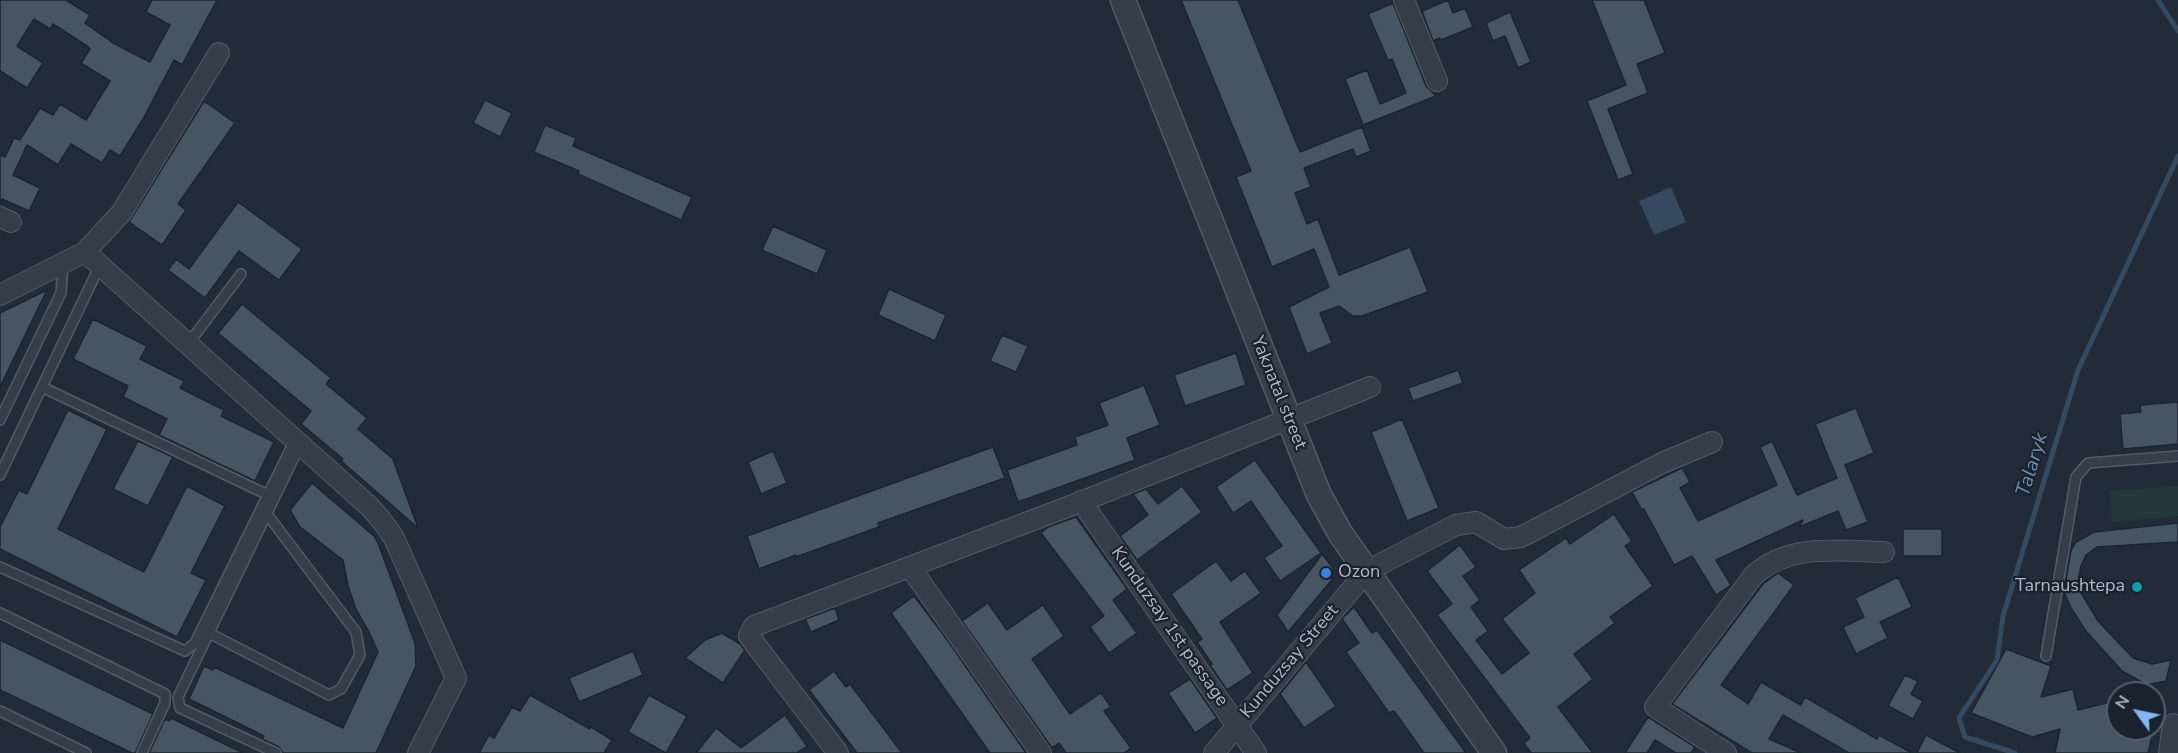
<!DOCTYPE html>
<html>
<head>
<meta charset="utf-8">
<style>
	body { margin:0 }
	#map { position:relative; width:2178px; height:753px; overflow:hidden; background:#212c38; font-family:"Nunito Sans",sans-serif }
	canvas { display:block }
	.north { position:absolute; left:2106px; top:681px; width:60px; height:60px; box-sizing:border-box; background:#1a232d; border:2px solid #565f6a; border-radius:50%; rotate:303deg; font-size:16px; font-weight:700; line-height:24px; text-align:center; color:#afb9c5 }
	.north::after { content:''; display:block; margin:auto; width:21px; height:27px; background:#84b6f6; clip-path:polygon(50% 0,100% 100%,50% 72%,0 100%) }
</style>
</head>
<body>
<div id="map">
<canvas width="2178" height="753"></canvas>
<div class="north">N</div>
</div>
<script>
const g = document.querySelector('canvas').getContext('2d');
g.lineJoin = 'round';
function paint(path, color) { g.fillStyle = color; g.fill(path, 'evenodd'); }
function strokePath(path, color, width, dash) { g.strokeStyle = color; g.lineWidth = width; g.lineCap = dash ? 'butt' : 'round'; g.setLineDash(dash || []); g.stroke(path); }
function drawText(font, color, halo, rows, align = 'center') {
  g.font = font + ' "Nunito Sans",sans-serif'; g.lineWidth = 4.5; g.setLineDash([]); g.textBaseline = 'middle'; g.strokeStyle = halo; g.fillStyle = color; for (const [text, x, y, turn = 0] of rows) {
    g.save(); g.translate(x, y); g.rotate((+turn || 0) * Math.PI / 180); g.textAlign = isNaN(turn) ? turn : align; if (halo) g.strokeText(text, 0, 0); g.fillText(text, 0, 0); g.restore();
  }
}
paint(new Path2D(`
	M 2178,486 L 2178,516 L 2112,522 L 2110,491 Z`), '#233839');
paint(new Path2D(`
	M 1671,187 L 1686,222 L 1654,235 L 1639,201 Z`), '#35495f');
strokePath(new Path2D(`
	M 2158,0 L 2178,31
	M 2015,753 L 1965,737 L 1959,718 L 1997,660 L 2003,616 L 2078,370 L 2178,156`), '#35495f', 5);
const building = new Path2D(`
	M 0,0 L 66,0 L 90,15 L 85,23 L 113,43 L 150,62 L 170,25 L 146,12 L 152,0 L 217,0 L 182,65 L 174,60 L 143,119 L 120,156 L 110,150 L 102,163 L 71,144 L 58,165 L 27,145 L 13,175 L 40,188 L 29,211 L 2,199 L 0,204 L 0,155 L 5,157 L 14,138 L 20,140 L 40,108 L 53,115 L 60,104 L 86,120 L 110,81 L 81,63 L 90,49 L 87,46 L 53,24 L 50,29 L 34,19 L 17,46 L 43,63 L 27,88 L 0,71 Z
	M 1181,0 L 1238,0 L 1300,152 L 1362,127 L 1371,151 L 1356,157 L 1353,149 L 1304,168 L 1311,187 L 1295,193 L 1307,224 L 1318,219 L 1339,275 L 1410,247 L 1428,292 L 1362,316 L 1353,316 L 1339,306 L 1320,313 L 1332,343 L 1307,354 L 1289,307 L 1329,287 L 1314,249 L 1272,267 L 1236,177 L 1251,171 Z
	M 1448,0 L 1453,13 L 1465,8 L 1473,27 L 1441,40 L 1440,38 L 1433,41 L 1422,11 Z
	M 1592,0 L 1644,0 L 1665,53 L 1637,64 L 1648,93 L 1608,109 L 1633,174 L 1618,180 L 1587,101 L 1626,85 Z
	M 1393,3 L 1426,86 L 1436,96 L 1363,125 L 1345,79 L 1367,70 L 1380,104 L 1406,93 L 1392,59 L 1388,60 L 1368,14 Z
	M 1510,12 L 1531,62 L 1518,68 L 1505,36 L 1493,41 L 1486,23 Z
	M 485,100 L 512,113 L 500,137 L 473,123 Z
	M 204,101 L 235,123 L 178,204 L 186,210 L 162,245 L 129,222 Z
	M 545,125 L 576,138 L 573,146 L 692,197 L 681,220 L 578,174 L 579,171 L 534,152 Z
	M 238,202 L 302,249 L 279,280 L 239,251 L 205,298 L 168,270 L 176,259 L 189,269 Z
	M 773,226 L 827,250 L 817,274 L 762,250 Z
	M 889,289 L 946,315 L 935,341 L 878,315 Z
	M 47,290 L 0,387 L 0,313 Z
	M 242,304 L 331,378 L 326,384 L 367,418 L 358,429 L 393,459 L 418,528 L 341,461 L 343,459 L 301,424 L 311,411 L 218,333 Z
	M 93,319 L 147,346 L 140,359 L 184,381 L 180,388 L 224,410 L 221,416 L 274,442 L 255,481 L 159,435 L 167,419 L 123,397 L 128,386 L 73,359 Z
	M 1002,335 L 1028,346 L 1016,372 L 990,361 Z
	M 1236,353 L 1246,385 L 1185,406 L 1174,375 Z
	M 1458,370 L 1463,383 L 1413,401 L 1408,388 Z
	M 1144,385 L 1160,425 L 1127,438 L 1135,460 L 1018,502 L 1007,470 L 1077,445 L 1075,437 L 1108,425 L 1099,403 Z
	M 2178,402 L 2178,444 L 2123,449 L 2120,414 L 2141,412 L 2140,405 Z
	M 1856,408 L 1874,453 L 1845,465 L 1868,522 L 1846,530 L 1838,511 L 1799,527 L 1803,520 L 1716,560 L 1731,585 L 1716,595 L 1692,556 L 1674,565 L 1644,509 L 1642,510 L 1632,492 L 1682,468 L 1690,482 L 1680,488 L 1698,521 L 1777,485 L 1760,447 L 1772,441 L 1797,495 L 1837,478 L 1815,424 Z
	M 68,410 L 107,429 L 58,529 L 144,572 L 187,486 L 225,506 L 191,573 L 206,580 L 177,637 L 0,549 L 0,527 L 19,490 L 27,494 Z
	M 1402,419 L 1439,508 L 1407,521 L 1371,432 Z
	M 138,441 L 173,457 L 148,506 L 113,489 Z
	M 993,447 L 1005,478 L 878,523 L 879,527 L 796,557 L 796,555 L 759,569 L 747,536 Z
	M 773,451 L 787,483 L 761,494 L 748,462 Z
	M 1255,460 L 1321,553 L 1280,581 L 1264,558 L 1282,546 L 1270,529 L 1251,501 L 1233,513 L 1216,487 Z
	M 312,483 L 374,536 L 378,543 L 415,643 L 416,666 L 376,753 L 283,753 L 279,747 L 262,739 L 264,736 L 189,699 L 204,666 L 213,670 L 214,667 L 343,728 L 378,652 L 369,632 L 356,609 L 348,586 L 343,560 L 300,527 L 290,510 Z
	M 1182,486 L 1202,512 L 1137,560 L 1120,536 L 1148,515 L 1133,494 L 1146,489 L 1158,504 Z
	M 1614,514 L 1632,541 L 1625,546 L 1653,586 L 1610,617 L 1615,623 L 1574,654 L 1593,679 L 1558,707 L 1593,753 L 1531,753 L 1524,743 L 1530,738 L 1437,615 L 1452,604 L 1427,571 L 1460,545 L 1476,567 L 1463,576 L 1480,600 L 1471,607 L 1488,631 L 1476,640 L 1502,674 L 1529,653 L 1502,619 L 1535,593 L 1519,570 L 1566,538 L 1570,544 Z
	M 1076,517 L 1127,589 L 1113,600 L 1137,633 L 1109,653 L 1090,627 L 1104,616 L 1041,533 L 1048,527 Z
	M 2178,523 L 2178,542 L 2097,547 L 2086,555 L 2081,566 L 2077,586 L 2098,621 L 2133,658 L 2152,664 L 2171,660 L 2166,681 L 2147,685 L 2122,671 L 2085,630 L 2071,608 L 2064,592 L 2071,550 L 2076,542 L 2094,532 Z
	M 1903,529 L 1942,529 L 1942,556 L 1903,556 Z
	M 1322,554 L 1333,568 L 1331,581 L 1288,632 L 1277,615 Z
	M 1216,561 L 1231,581 L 1245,571 L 1261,593 L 1220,622 L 1253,673 L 1227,690 L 1210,665 L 1212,664 L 1197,642 L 1202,639 L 1171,594 Z
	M 1778,573 L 1794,585 L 1721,685 L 1748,704 L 1761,682 L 1801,705 L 1805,697 L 1877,739 L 1879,735 L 1912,753 L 1849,753 L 1783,715 L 1769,739 L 1801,753 L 1752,753 L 1672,704 L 1763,584 Z
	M 1898,577 L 1912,607 L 1880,622 L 1888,638 L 1856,654 L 1843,627 L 1864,617 L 1855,598 Z
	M 914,596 L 943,634 L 1026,753 L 990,753 L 891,613 Z
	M 988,603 L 1007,630 L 1043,605 L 1064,636 L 1032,659 L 1070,714 L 1101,693 L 1111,707 L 1104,711 L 1131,748 L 1124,753 L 1066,753 L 1059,743 L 1052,748 L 962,621 Z
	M 1354,607 L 1372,633 L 1377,630 L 1466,753 L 1424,753 L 1394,711 L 1389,713 L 1346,652 L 1359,643 L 1342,619 Z
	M 835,608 L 839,620 L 811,632 L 805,619 Z
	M 722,633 L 740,644 L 745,650 L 723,683 L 685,658 L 705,640 Z
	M 0,640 L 153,714 L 135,753 L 132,753 L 0,690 Z
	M 2006,649 L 2051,666 L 2041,697 L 2073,689 L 2078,710 L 2118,700 L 2118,729 L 2154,729 L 2148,753 L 2055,753 L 2060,729 L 2032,737 L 1971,713 Z
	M 633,651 L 643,675 L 579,702 L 569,678 Z
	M 1306,662 L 1336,706 L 1304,728 L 1280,694 Z
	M 834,671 L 846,687 L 850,684 L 902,753 L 857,753 L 809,690 Z
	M 1905,675 L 1918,681 L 1911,694 L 1923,701 L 1913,719 L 1888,706 Z
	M 1190,679 L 1217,718 L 1195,733 L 1168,693 Z
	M 530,695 L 590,729 L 588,725 L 612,740 L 604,753 L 479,753 L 489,735 L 494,738 L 512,707 L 520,711 Z
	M 649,695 L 687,716 L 666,753 L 628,732 Z
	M 785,715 L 807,746 L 797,753 L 696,753 L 716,728 L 741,748 Z
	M 1648,717 L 1695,747 L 1691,753 L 1676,753 L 1655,740 L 1647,753 L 1625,753 Z
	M 171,718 L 243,753 L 149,753 L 165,719 L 169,721 Z
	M 1926,735 L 1960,753 L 1917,753 Z`);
paint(building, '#475462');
strokePath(building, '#1c252f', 1.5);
const service = new Path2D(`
	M 188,344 L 241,274
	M 42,387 L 268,495
	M 0,420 L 61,293 L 63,263
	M 0,475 L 100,265
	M 0,567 L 185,651 L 195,643 L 295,440
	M 0,613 L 165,694 L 165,703 L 142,753
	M 209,633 L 329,695 L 341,689 L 360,655 L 356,632 L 267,514
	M 2046,656 L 2076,477 L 2088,463 L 2178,456
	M 0,711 L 86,753
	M 276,753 L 180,708 L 178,697 L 300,445`);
const minor = new Path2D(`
	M 1404,0 L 1437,81
	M 0,217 L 11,222
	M 85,252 L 370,507 L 383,522 L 394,538 L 456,678 L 418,753
	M 0,295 L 85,252 L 122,212 L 219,53
	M 1081,501 L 1256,753
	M 910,567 L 1041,753
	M 838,753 L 749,636 L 754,626 L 1078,503 L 1370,387
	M 1214,753 L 1367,571 L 1456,525 L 1476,522 L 1504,539 L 1521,537 L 1662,463 L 1712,442
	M 1726,753 L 1655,707 L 1754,575 C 1790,543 1840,551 1884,552
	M 2169,753 L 2173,724`);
const tertiary = new Path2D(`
	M 1123,0 L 1319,495 L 1340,533 L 1494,753`);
strokePath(service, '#525c66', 12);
strokePath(minor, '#525c66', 22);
strokePath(tertiary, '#525c66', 27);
strokePath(service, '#353e49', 9);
strokePath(minor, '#353e49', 20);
strokePath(tertiary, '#353e49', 24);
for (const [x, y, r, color] of [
	[1326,573,6,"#3f7fe0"],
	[2137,587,6,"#0f9aa8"]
]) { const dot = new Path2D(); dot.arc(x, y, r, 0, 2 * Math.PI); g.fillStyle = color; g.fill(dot); strokePath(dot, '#1a232d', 2); }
drawText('18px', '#afb9c5', '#1a232d', [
	["Yakлatal street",1278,393,68],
	["Kunduzsay 1st passage",1169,627,55],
	["Kunduzsay Street",1290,662,-50]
]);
drawText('18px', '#afb9c5', '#1a232d', [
	["Ozon",1338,573],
	["Tarnaushtepa",2125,587,"right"]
], 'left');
drawText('italic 20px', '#708ba9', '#1a232d', [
	["Talaryk",2033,465,-73]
]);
</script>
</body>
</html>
